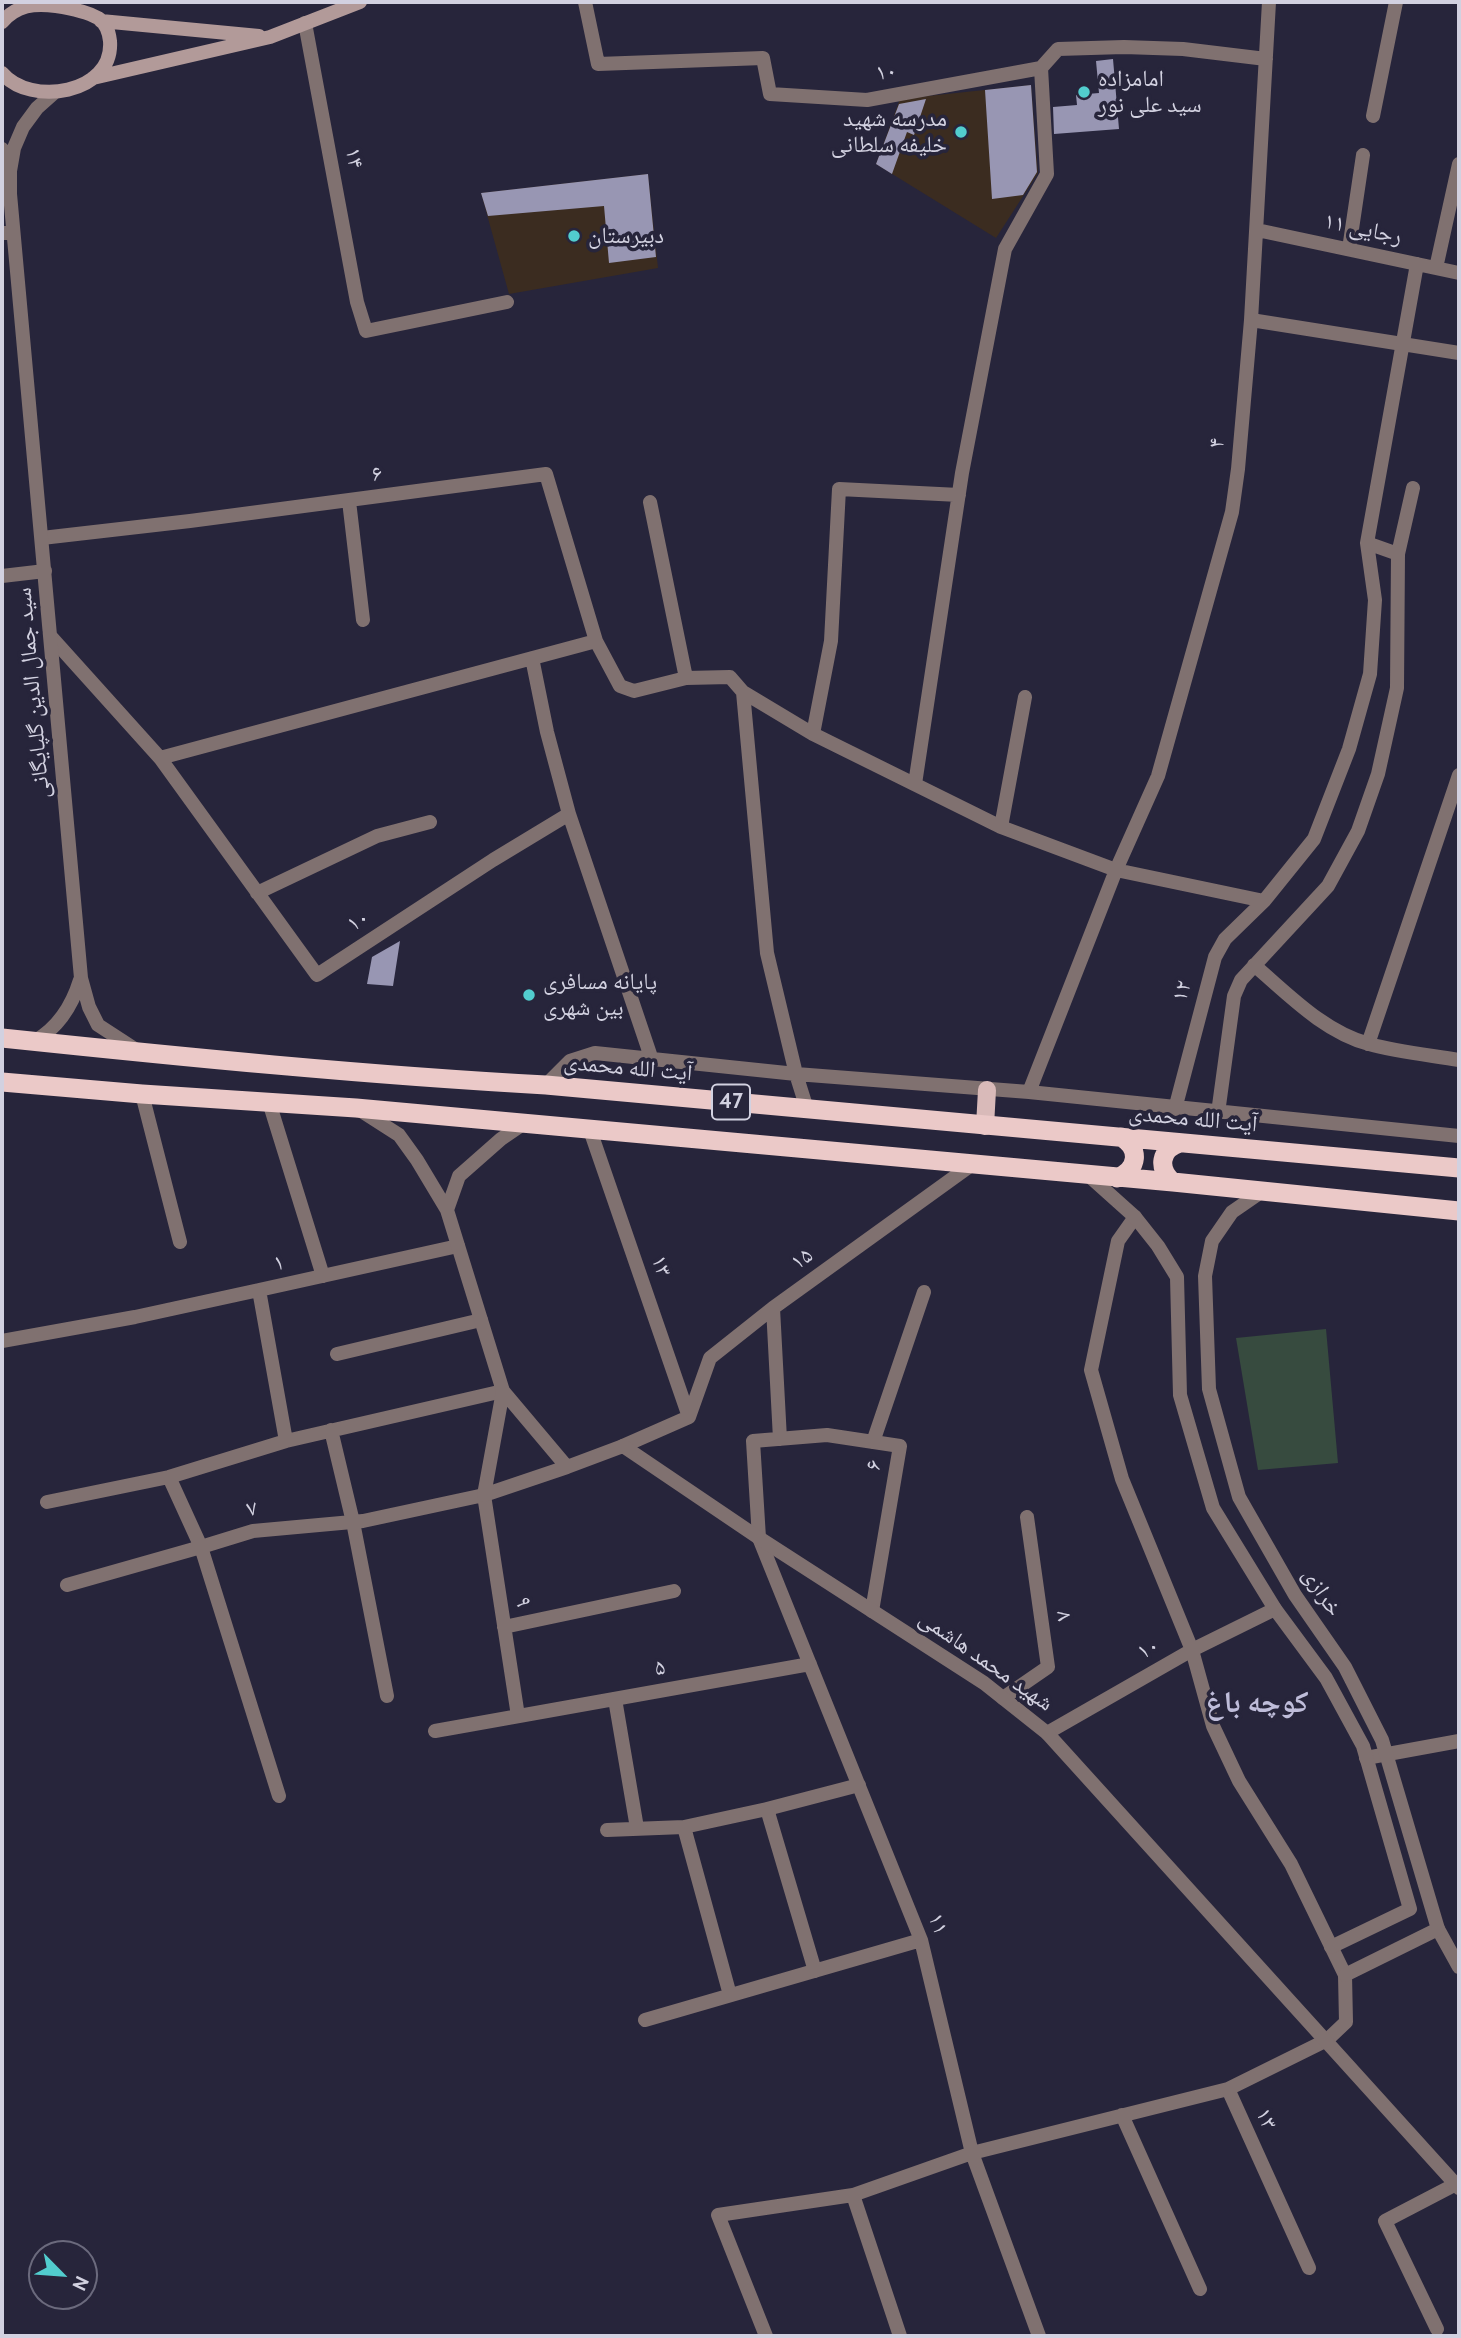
<!DOCTYPE html>
<html>
<head>
<meta charset="utf-8">
<style>
	body { margin:0 }
	#map { position:relative; width:1461px; height:2338px; overflow:hidden; background:#27253b; font-family:Cabin,sans-serif }
	canvas { display:block }
	.frame { position:absolute; inset:0; border:4px solid #d2d1e0; pointer-events:none }
	.north { position:absolute; left:28px; top:2240px; width:70px; height:70px; box-sizing:border-box; background:#27253b; border:2px solid #6b6a7d; border-radius:50%; rotate:115deg; font-size:19px; font-weight:700; line-height:28px; text-align:center; color:#d2d1e0 }
	.north::after { content:''; display:block; margin:auto; width:24px; height:32px; background:#52cdce; clip-path:polygon(50% 0,100% 100%,50% 72%,0 100%) }
</style>
</head>
<body>
<div id="map">
<canvas width="1461" height="2338"></canvas>
<div class="frame"></div>
<div class="north">N</div>
</div>
<script>
const g = document.querySelector('canvas').getContext('2d');
g.lineJoin = 'round';
function paint(path, color) { g.fillStyle = color; g.fill(path, 'evenodd'); }
function strokePath(path, color, width, dash) { g.strokeStyle = color; g.lineWidth = width; g.lineCap = dash ? 'butt' : 'round'; g.setLineDash(dash || []); g.stroke(path); }
function drawText(font, color, halo, rows, align = 'center') {
  g.font = font + ' Cabin,"Noto Naskh Arabic",sans-serif'; g.lineWidth = 7; g.setLineDash([]); g.textBaseline = 'middle'; g.strokeStyle = halo; g.fillStyle = color; for (const [text, x, y, turn = 0] of rows) {
    g.save(); g.translate(x, y); g.rotate((+turn || 0) * Math.PI / 180); g.textAlign = isNaN(turn) ? turn : align; if (halo) g.strokeText(text, 0, 0); g.fillText(text, 0, 0); g.restore();
  }
}
paint(new Path2D(`
	M 1031,85 L 1038,173 L 996,238 L 876,164 L 900,99 Z
	M 648,174 L 658,268 L 509,294 L 481,193 Z`), '#3b2c20');
paint(new Path2D(`
	M 1326,1329 L 1338,1463 L 1258,1470 L 1236,1338 Z`), '#374b3f');
paint(new Path2D(`
	M 1113,59 L 1119,129 L 1054,134 L 1053,107 L 1077,105 L 1076,95 L 1099,93 L 1096,61 Z
	M 1031,85 L 1037,172 L 1023,195 L 992,199 L 985,90 Z
	M 926,99 L 914,135 L 907,132 L 892,174 L 876,164 L 899,104 Z
	M 648,174 L 656,257 L 609,263 L 604,206 L 488,216 L 481,193 Z
	M 400,941 L 393,986 L 367,984 L 372,957 Z`), '#9896b3');
strokePath(new Path2D(`
	M 585,2 L 598,64 L 763,58 L 770,94 L 867,100 L 1041,68 L 1058,49 L 1124,47 L 1183,49 L 1266,59
	M 305,23 L 357,302 L 366,331 L 507,302
	M 1373,116 L 1396,2
	M 1257,230 L 1459,273
	M 2,233 L 13,233
	M 1349,249 L 1363,155
	M 1436,268 L 1459,164
	M 1251,320 L 1459,353
	M 349,501 L 363,620
	M 650,502 L 686,678
	M 42,538 L 190,521 L 546,474 L 596,641 L 620,686 L 634,691 L 686,678 L 730,677 L 743,692 L 813,734 L 1001,827 L 1116,870 L 1264,901
	M 1367,543 L 1398,554
	M 2,576 L 45,571
	M 52,638 L 160,758 L 317,975 L 493,860 L 569,814 L 651,1057
	M 532,658 L 547,732 L 569,814
	M 743,692 L 767,953 L 796,1074 L 807,1109
	M 813,734 L 831,641 L 839,489 L 959,495
	M 160,758 L 596,641
	M 915,784 L 962,473 L 1005,249 L 1047,174 L 1041,68
	M 1001,827 L 1025,697
	M 257,893 L 377,836 L 430,822
	M 1254,965 C 1289,995 1324,1032 1369,1044 C 1398,1052 1429,1055 1459,1060
	M 1368,1044 L 1459,775
	M 546,1085 L 570,1061 L 595,1053 L 796,1074 L 1029,1092 L 1459,1136
	M 1029,1092 L 1116,870 L 1158,776 L 1232,512 L 1238,469 L 1251,320 L 1269,2
	M 142,1094 L 180,1242
	M 269,1102 L 323,1276
	M 1175,1109 L 1215,957 L 1225,939 L 1264,901 L 1314,839 L 1349,749 L 1370,674 L 1375,600 L 1367,543 L 1417,264
	M 1218,1113 L 1234,996 L 1241,980 L 1328,886 L 1358,831 L 1378,774 L 1397,688 L 1398,554 L 1413,488
	M 590,1130 L 689,1417
	M 1135,1217 L 1118,1241 L 1091,1370 L 1122,1479 L 1192,1650 L 1213,1726 L 1239,1781 L 1291,1864 L 1345,1975 L 1346,2022 L 1327,2040 L 1228,2089 L 1309,2268
	M 773,1308 L 780,1439
	M 2,1341 L 135,1317 L 259,1290
	M 337,1354 L 481,1320
	M 689,1417 L 710,1358 L 773,1308 L 974,1163
	M 331,1430 L 353,1522 L 387,1696
	M 286,1441 L 259,1290 L 458,1246
	M 873,1442 L 924,1292
	M 623,1446 L 689,1417
	M 47,1502 L 169,1477 L 286,1441 L 503,1391
	M 67,1585 L 201,1547 L 169,1477
	M 872,1611 L 900,1446 L 827,1435 L 753,1441 L 759,1538 L 921,1940 L 972,2153 L 1039,2336
	M 504,1627 L 674,1591
	M 1003,1698 L 1048,1667 L 1027,1517
	M 615,1699 L 637,1828
	M 435,1731 L 810,1664
	M 1047,1733 L 1192,1650 L 1275,1609
	M 1366,1758 L 1459,1741
	M 279,1796 L 201,1547 L 253,1531 L 363,1521 L 484,1495 L 518,1716
	M 767,1809 L 815,1971
	M 684,1827 L 730,1995
	M 607,1830 L 684,1827 L 767,1809 L 859,1785
	M 1438,1929 L 1459,1967
	M 645,2020 L 921,1940
	M 1122,2115 L 1200,2289
	M 1437,2329 L 1385,2221 L 1456,2184
	M 766,2336 L 718,2215 L 853,2195
	M 900,2336 L 853,2195 L 972,2153 L 1228,2089`), '#807170', 14);
strokePath(new Path2D(`
	M 55,92 L 37,108 L 23,127 L 14,148 L 10,171 L 10,194 L 81,978 L 89,1007 L 98,1025 L 138,1051
	M 2,149 L 6,172
	M 35,1041 C 59,1027 72,1006 80,980
	M 360,1110 L 399,1135 L 417,1160 L 447,1210 L 503,1391 L 567,1467 L 623,1446 L 759,1538 L 984,1683 L 1047,1733 L 1459,2188
	M 1087,1174 L 1135,1217 L 1158,1246 L 1177,1277 L 1180,1395 L 1213,1508 L 1275,1609 L 1326,1678 L 1363,1746 L 1410,1909 L 1331,1947
	M 1261,1192 L 1232,1212 L 1212,1241 L 1205,1276 L 1209,1389 L 1239,1497 L 1295,1595 L 1345,1667 L 1382,1740 L 1438,1929 L 1345,1975
	M 447,1210 L 459,1176 L 501,1139 L 523,1124
	M 503,1391 L 484,1495 L 567,1467`), '#807170', 14);
strokePath(new Path2D(`
	M 101,21 L 259,36
	M 2,22 C 17,5 34,3 56,6 C 69,8 86,11 98,18 C 106,23 109,32 110,41 C 114,94 30,107 2,73
	M 93,78 L 270,37 L 360,2`), '#b29a99', 14);
strokePath(new Path2D(`
	M 985,1126 L 987,1090`), '#d9bab9', 18);
strokePath(new Path2D(`
	M 2,1038 C 183,1057 364,1075 546,1085 L 1459,1168
	M 2,1082 L 142,1094 L 356,1108 L 1173,1182 L 1459,1211
	M 1117,1178 C 1139,1169 1140,1148 1121,1137
	M 1173,1182 C 1157,1169 1160,1149 1180,1143`), '#ebc9c8', 19);
for (const [x, y, r, color] of [
	[1084,92,7,"#52cdce"],
	[961,132,7,"#52cdce"],
	[574,236,7,"#52cdce"],
	[529,995,7,"#52cdce"]
]) { const dot = new Path2D(); dot.arc(x, y, r, 0, 2 * Math.PI); g.fillStyle = color; g.fill(dot); strokePath(dot, '#27253b', 2.5); }
for (const [x, y, w] of [
	[731,1102,38]
]) { const box = new Path2D(); box.roundRect(x - w / 2, y - 17.5, w, 35, 5); g.fillStyle = '#27253b'; g.fill(box); strokePath(box, '#d2d1e0', 2); }
drawText('bold 21px', '#d2d1e0', null, [
	["47",731,1102]
]);
drawText('23px', '#d2d1e0', '#27253b', [
	["۱۰",886,72,-11],
	["۱۴",354,158,79],
	["رجایی ۱۱",1363,229,12],
	["۴",1217,443,-85],
	["۶",377,474,-9],
	["سید جمال الدین گلپایگانی",33,693,-95],
	["۱۰",358,921,-33],
	["۱۲",1182,991,-75],
	["آیت الله محمدی",628,1068,5],
	["آیت الله محمدی",1193,1119,5],
	["۱۵",802,1259,-36],
	["۱",279,1263,-12],
	["۱۳",661,1266,71],
	["۶",874,1465,-81],
	["۷",252,1509,-10],
	["خرازی",1322,1592,57],
	["۹",523,1602,81],
	["۸",1064,1616,82],
	["۱۰",1148,1649,-30],
	["شهید محمد هاشمی",986,1661,35],
	["۵",660,1668,-10],
	["۱۱",938,1924,70],
	["۱۳",1266,2119,66]
]);
drawText('23px', '#d2d1e0', '#27253b', [
	["امامزاده",1098,79],
	["سید علی نور",1098,105],
	["مدرسه شهید",947,119,"right"],
	["خلیفه سلطانی",947,145,"right"],
	["دبیرستان",588,236],
	["پایانه مسافری",543,982],
	["بین شهری",543,1008]
], 'left');
drawText('bold 30px', '#bfbdda', '#27253b', [
	["کوچه باغ",1257,1703]
]);
</script>
</body>
</html>
